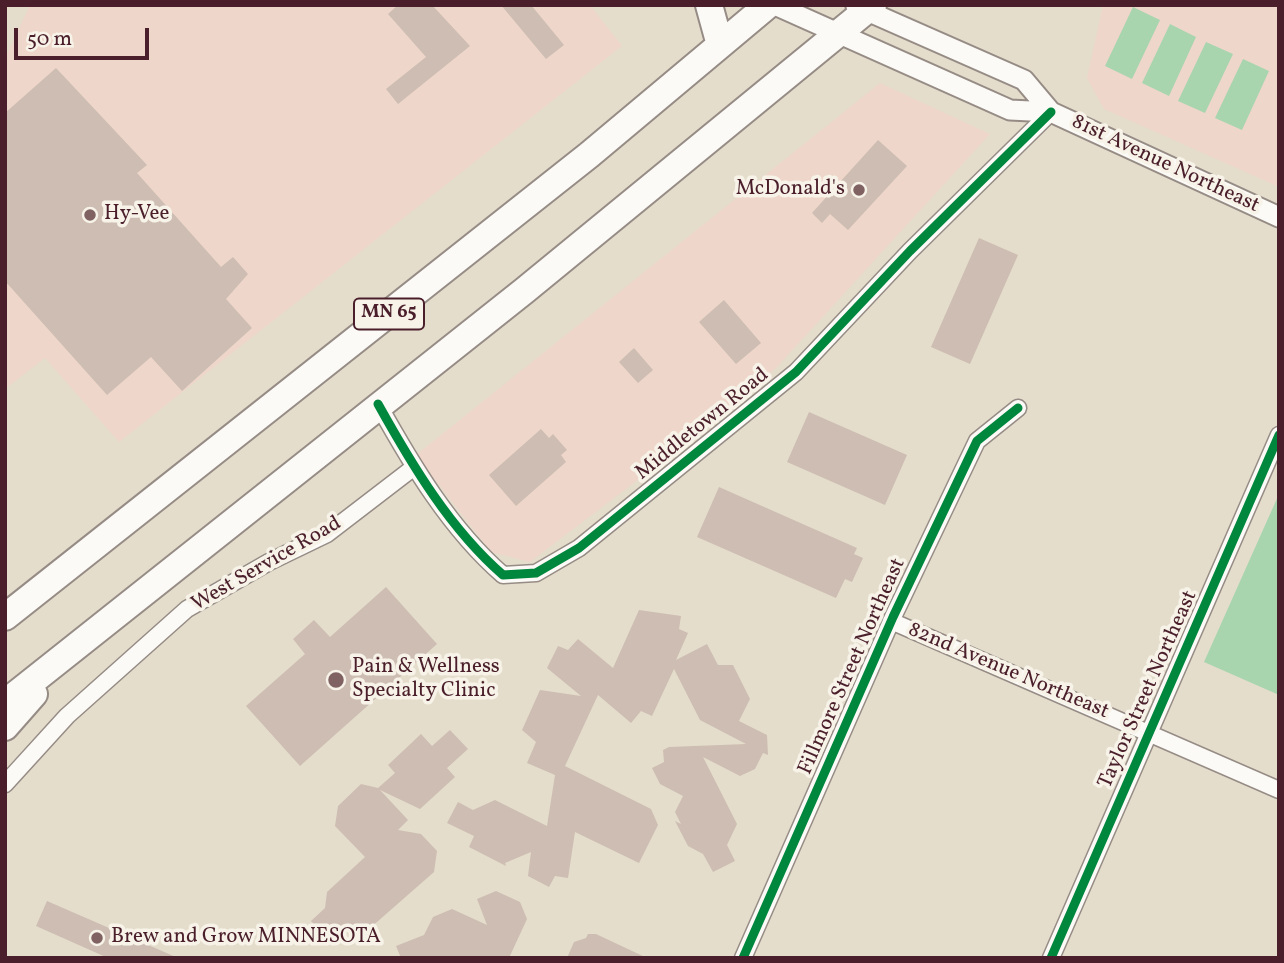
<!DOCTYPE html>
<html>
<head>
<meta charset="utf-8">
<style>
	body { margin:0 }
	#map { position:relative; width:1284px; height:963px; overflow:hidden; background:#e4ddcc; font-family:Vollkorn,serif }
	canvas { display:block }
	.frame { position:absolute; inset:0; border:7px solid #4a1f2b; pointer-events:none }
	.scale { position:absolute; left:14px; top:28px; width:135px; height:32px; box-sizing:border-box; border:4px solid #4a1f2b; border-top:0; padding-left:9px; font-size:21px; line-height:24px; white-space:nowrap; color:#4a1f2b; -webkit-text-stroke:5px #f7f3e8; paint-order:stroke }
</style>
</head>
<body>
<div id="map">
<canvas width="1284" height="963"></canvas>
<div class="frame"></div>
<div class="scale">50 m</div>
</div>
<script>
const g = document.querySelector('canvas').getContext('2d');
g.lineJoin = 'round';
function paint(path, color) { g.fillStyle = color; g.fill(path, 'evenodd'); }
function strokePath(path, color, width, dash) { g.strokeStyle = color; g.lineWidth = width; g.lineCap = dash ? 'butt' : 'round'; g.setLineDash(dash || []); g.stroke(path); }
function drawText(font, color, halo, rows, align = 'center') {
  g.font = font + ' Vollkorn,serif'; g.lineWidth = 7; g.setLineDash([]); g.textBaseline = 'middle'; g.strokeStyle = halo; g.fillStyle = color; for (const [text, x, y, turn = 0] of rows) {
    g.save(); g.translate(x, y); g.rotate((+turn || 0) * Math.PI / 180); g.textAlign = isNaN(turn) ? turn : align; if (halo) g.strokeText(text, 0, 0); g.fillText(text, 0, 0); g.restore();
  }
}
paint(new Path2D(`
	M 30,5 L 590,5 L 622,46 L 119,442 L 45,358 L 5,389 L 5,58 Z
	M 1103,5 L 1279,5 L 1279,187 L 1104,109 L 1087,78 Z
	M 880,83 L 990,134 L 777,367 L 719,418 L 530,562 L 491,552 L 416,455 Z`), '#eed6ca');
paint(new Path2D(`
	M 1133,7 L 1160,20 L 1132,79 L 1105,66 Z
	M 1170,24 L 1196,37 L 1169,96 L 1142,83 Z
	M 1206,42 L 1233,54 L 1205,113 L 1178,101 Z
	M 1243,59 L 1269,71 L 1242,130 L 1215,118 Z
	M 1279,494 L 1279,695 L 1204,662 Z`), '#a8d5ae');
paint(new Path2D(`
	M 398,5 L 432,5 L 470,46 L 398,104 L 386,89 L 426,57 L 388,14 Z
	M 501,5 L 531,5 L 564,45 L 546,59 Z
	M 56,68 L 147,165 L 137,173 L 221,267 L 233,257 L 248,274 L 226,299 L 252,328 L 182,391 L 151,357 L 107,395 L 5,281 L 5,113 Z
	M 878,140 L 907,166 L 848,230 L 830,214 L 822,223 L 812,213 Z
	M 979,238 L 1018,255 L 970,364 L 931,347 Z
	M 724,300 L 761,343 L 736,364 L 699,322 Z
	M 634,348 L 653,370 L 638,383 L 619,362 Z
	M 809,412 L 907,455 L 885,505 L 787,462 Z
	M 541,429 L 549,438 L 553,434 L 567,450 L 561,455 L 566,462 L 516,506 L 489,475 Z
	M 719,487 L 857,548 L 854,554 L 863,558 L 852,582 L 845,579 L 836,598 L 697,537 Z
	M 386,587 L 437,644 L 300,766 L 246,706 L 305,654 L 293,639 L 314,620 L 330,637 Z
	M 639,610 L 681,616 L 679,629 L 688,633 L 676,660 L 707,644 L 718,665 L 733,665 L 750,699 L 739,721 L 767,735 L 768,755 L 763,753 L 755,769 L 740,776 L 703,757 L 737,824 L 727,845 L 735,861 L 713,872 L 703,854 L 688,846 L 675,821 L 681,824 L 675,812 L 683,796 L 660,784 L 652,768 L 664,762 L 663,750 L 669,747 L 746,744 L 700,720 L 674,669 L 652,716 L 641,711 L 631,723 L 598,695 L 565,766 L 651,809 L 658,825 L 639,863 L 575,832 L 568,878 L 555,876 L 549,887 L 528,876 L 531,852 L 505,863 L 506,866 L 469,847 L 474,836 L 447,823 L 458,802 L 473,810 L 495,800 L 547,826 L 555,775 L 527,763 L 536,742 L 522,730 L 540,690 L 581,696 L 547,668 L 558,646 L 568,650 L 578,639 L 613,668 Z
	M 450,730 L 468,749 L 447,768 L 455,777 L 420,809 L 380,790 L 408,820 L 398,830 L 421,834 L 437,851 L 434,872 L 361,936 L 355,930 L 344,928 L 330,941 L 311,921 L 325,908 L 327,892 L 365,857 L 335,826 L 338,806 L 361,784 L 378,788 L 395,773 L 388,765 L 421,734 L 432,746 Z
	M 496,891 L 520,902 L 527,919 L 509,958 L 401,958 L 396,946 L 424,935 L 433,917 L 452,909 L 487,925 L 477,899 Z
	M 47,901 L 178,958 L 108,958 L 36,926 Z
	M 588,934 L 596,934 L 647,958 L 567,958 L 574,942 L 586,938 Z`), '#cebdb2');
const minor = new Path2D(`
	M 378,404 C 412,465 450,529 503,575 L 536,573 L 579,548 L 796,372 L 910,251 L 1051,112
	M 891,621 L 1279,790
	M 5,784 L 67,716 L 187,609 L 269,562 L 327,534 L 413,468
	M 743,958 L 893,617 L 977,441 L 1018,408
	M 1051,958 L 1279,435`);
const tertiary = new Path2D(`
	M 775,5 L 1010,110 L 1051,112 L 1279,217
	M 856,6 L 1024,80 L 1051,112`);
const trunk = new Path2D(`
	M 709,5 L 720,45
	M 5,617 L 589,155 L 768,5
	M 5,703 L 524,291 L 873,5
	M 5,727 L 34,694`);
strokePath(minor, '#968c85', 19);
strokePath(tertiary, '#968c85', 23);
strokePath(trunk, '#968c85', 30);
strokePath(minor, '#fbfaf7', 16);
strokePath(tertiary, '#fbfaf7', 19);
strokePath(trunk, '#fbfaf7', 26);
strokePath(new Path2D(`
	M 378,404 C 412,465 450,529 503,575 L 536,573 L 579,548 L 796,372 L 910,251 L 1051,112
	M 743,958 L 893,617 L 977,441 L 1018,408
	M 1051,958 L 1279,435`), '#00873e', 9);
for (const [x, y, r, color] of [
	[859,190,7,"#806263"],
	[90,215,7,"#806263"],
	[336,680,9,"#806263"],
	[97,938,7,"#806263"]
]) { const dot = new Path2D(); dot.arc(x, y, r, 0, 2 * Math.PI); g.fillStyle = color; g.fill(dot); strokePath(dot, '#f7f3e8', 2.5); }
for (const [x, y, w] of [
	[389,314,70]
]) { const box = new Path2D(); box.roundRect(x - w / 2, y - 15.5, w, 31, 5); g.fillStyle = '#f7f3e8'; g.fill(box); strokePath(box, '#4a1f2b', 2); }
drawText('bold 19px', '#4a1f2b', null, [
	["MN 65",389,314]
]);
drawText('21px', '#4a1f2b', '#f7f3e8', [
	["81st Avenue Northeast",1165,165,25],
	["Middletown Road",703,425,-39],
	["West Service Road",267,565,-30],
	["Fillmore Street Northeast",853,667,-66],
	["82nd Avenue Northeast",1008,672,23],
	["Taylor Street Northeast",1149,690,-66]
]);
drawText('21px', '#4a1f2b', '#f7f3e8', [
	["McDonald's",845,190,"right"],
	["Hy-Vee",104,215],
	["Pain & Wellness",352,668],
	["Specialty Clinic",352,692],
	["Brew and Grow MINNESOTA",111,938]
], 'left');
</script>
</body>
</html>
